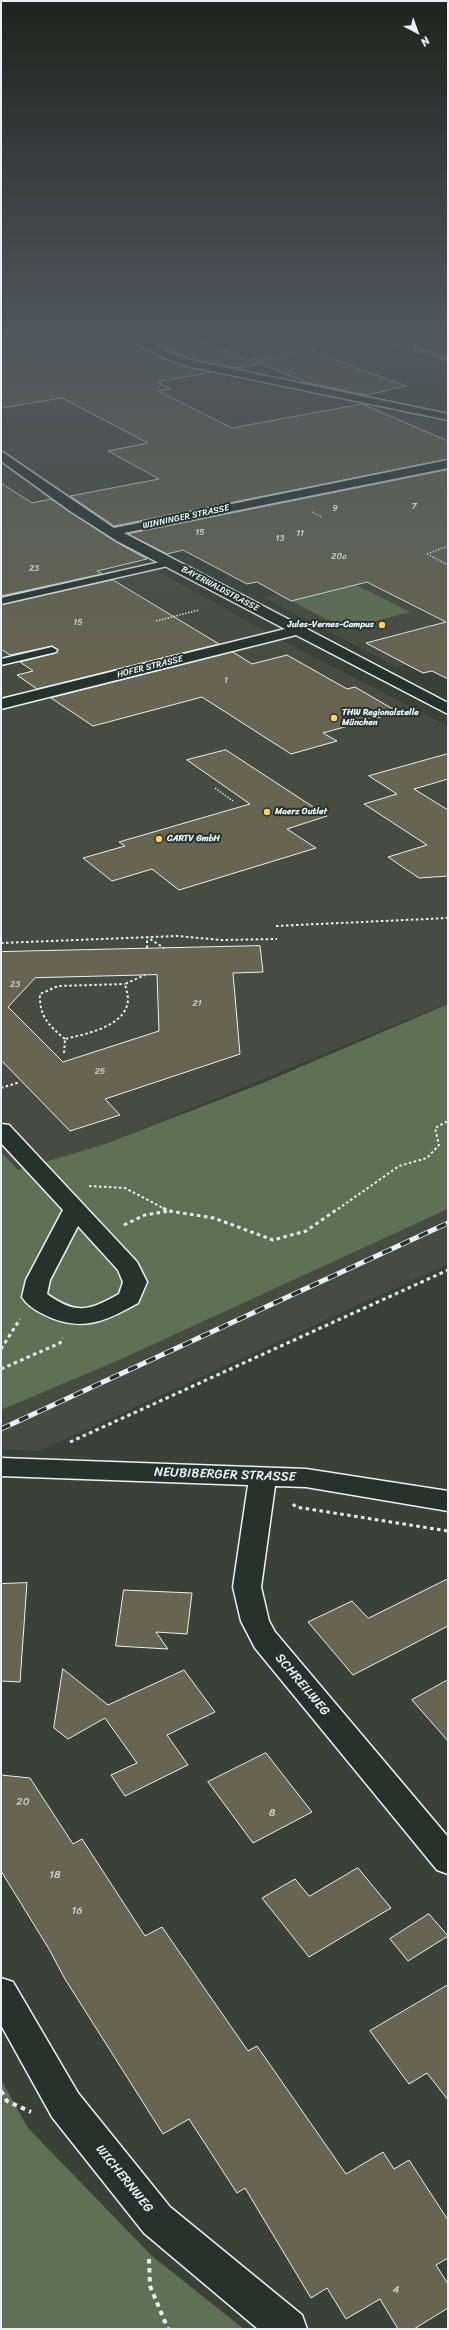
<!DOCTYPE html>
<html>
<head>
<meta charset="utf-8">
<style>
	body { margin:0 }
	#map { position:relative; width:449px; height:2330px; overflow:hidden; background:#3a4238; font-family:Sriracha,sans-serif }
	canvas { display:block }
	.frame { position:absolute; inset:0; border:2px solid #e8f1f8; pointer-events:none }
	.north { position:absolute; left:397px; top:12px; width:40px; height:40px; -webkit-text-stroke:3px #26332d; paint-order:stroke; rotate:139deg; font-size:11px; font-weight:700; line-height:16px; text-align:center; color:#e8f1f8 }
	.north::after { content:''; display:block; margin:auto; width:14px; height:18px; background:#e8f1f8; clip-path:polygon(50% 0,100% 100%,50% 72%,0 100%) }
</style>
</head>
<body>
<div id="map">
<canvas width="449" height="2330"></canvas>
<div class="frame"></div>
<div class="north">N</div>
</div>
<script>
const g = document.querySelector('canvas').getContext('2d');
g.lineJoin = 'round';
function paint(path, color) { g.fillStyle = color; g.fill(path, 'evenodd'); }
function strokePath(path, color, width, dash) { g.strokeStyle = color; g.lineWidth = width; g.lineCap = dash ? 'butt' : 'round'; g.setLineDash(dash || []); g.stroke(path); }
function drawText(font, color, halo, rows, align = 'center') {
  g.font = font + ' Sriracha,sans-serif'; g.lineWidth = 4; g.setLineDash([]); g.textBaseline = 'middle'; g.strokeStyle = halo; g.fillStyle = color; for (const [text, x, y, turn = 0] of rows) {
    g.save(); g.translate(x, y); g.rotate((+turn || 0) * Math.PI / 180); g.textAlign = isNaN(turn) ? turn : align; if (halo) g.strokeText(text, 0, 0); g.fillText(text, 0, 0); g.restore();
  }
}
paint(new Path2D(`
	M 1,338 L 115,338 L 152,358 L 199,373 L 387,409 L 448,424 L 448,459 L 87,531 L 283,641 L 448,726 L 448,1003 L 105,1144 L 18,1170 L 1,1152 Z
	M 402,563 L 448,586 L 448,653 L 397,667 L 263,597 Z
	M 448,1209 L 448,1264 L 39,1451 L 1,1449 L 1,1410 L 117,1361 Z`), '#484c40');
paint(new Path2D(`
	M 356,585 L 410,612 L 345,629 L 292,601 Z
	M 448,1004 L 448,1209 L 117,1361 L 1,1410 L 1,1152 L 18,1170 L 105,1144 L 263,1083 Z
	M 1,2080 L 28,2128 L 152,2256 L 244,2329 L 1,2329 Z`), '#5e7154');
strokePath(new Path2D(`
	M 410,338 L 417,342 L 416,347 L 448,359`), '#90a1a9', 4.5);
const building = new Path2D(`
	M 1,338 L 127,338 L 161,358 L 187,367 L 211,372 L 157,382 L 171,389 L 158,391 L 232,428 L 362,404 L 448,441 L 448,459 L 114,526 L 70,496 L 159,479 L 108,451 L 148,443 L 62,398 L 1,408 Z
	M 143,338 L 197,338 L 256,365 L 236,368 L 194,360 L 171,352 Z
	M 311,350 L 343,363 L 407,386 L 366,395 L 308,383 L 250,360 Z
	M 448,470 L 448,679 L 432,671 L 423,673 L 366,643 L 446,622 L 367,582 L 291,601 L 257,582 L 247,584 L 183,550 L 167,554 L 128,534 Z
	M 1,483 L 32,503 L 51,499 L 116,542 L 147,559 L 97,571 L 102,574 L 1,596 Z
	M 113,580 L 219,644 L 37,689 L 17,675 L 33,671 L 20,662 L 56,653 L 58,650 L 52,646 L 10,655 L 1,649 L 1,605 Z
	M 233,652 L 252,664 L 287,655 L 347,689 L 355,687 L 398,712 L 323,733 L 337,741 L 291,754 L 202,697 L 93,726 L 51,698 Z
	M 226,750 L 327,816 L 287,829 L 316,848 L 179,890 L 152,869 L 112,881 L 83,858 L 125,846 L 119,842 L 250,804 L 187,760 Z
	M 448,754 L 448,779 L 414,789 L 448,810 L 448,876 L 419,878 L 388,857 L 427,845 L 364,804 L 397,794 L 369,776 Z
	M 260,946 L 263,972 L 233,973 L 240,1054 L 105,1099 L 120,1115 L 70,1131 L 1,1060 L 1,952 ZM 157,975 L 159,1031 L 63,1062 L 8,1007 L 35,978 Z
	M 448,1579 L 448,1626 L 353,1675 L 308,1622 L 352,1601 L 368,1618 Z
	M 27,1583 L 20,1682 L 1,1681 L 1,1584 Z
	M 124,1590 L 192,1593 L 187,1634 L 156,1632 L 168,1649 L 116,1646 Z
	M 63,1669 L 108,1705 L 184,1670 L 215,1712 L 167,1735 L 188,1765 L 125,1796 L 111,1775 L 137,1763 L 105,1718 L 68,1739 L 54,1728 Z
	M 448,1680 L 448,1741 L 412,1700 Z
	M 266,1753 L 312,1812 L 253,1843 L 208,1782 Z
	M 1,1775 L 30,1778 L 73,1844 L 82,1839 L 145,1936 L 162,1927 L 248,2051 L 257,2046 L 346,2174 L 383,2152 L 394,2169 L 409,2160 L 448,2220 L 448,2258 L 436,2265 L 448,2284 L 448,2308 L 414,2329 L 398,2329 L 380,2299 L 346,2319 L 327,2288 L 311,2298 L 245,2188 L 237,2193 L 189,2119 L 163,2134 L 65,1979 L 49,1949 L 1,1871 Z
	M 358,1868 L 391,1908 L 309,1957 L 262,1898 L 295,1879 L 309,1896 Z
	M 429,1914 L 448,1936 L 408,1961 L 390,1939 Z
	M 448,1985 L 448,2100 L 427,2073 L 409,2084 L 370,2031 Z`);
paint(building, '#676551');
strokePath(building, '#e8f1f8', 1);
const service = new Path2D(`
	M 169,560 L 172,561 L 172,565 L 1,604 L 1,598 Z
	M 52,647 L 57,650 L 56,652 L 1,665 L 1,659 Z`);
const minor = new Path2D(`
	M 128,338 L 140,338 L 170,353 L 194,361 L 448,414 L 448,420 L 187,366 L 162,357 Z
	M 1,451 L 114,528 L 448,460 L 448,468 L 124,533 L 448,703 L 448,714 L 296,635 L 1,709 L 1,699 L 285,629 L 117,541 L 70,511 L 1,461 Z
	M 1,1124 L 9,1125 L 137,1262 L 147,1282 L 138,1303 C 105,1322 80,1333 43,1314 C 35,1310 27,1305 22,1297 L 26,1280 L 63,1210 L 1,1143 ZM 78,1226 L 118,1270 L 123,1282 L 119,1294 C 88,1311 77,1315 47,1294 L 50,1280 Z
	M 1,1458 L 306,1469 L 448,1491 L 448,1511 L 306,1487 L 275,1486 L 261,1587 L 269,1621 L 275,1632 L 448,1837 L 448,1874 L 437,1870 L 255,1648 L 241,1621 L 233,1587 L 248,1485 L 1,1476 Z
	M 1,1978 L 13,1982 L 78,2093 L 170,2207 L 302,2315 L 307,2329 L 258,2329 L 144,2233 L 52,2117 L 1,2025 Z`);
strokePath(service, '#e8f1f8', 3);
strokePath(minor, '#e8f1f8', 3);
strokePath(new Path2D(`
	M 372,338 L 448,361
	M 201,344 L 213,342 L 216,338
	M 312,512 L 321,517
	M 427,554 L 448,565
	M 427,554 L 448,546
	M 156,621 L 199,610
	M 215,788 L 233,801`), '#e8f1f8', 1.5, [1.5, 1.5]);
strokePath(new Path2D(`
	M 276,926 L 448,918
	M 1,943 L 177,936 L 221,940 L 277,939
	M 147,948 L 147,937 L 164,948
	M 65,1039 C 49,1026 39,1016 40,994 L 58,986 L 125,984
	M 64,1053 L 65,1039 C 85,1034 126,1027 128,1000 C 128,994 126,989 125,984 L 145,975
	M 1,1088 L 20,1082
	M 89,1186 L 125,1188 L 165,1209
	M 338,1209 L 399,1166 L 427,1158 L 439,1145 L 435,1128 L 448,1121`), '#e8f1f8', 2, [2.5, 2.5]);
strokePath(new Path2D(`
	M 163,1208 L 169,1211 L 214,1218 L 273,1240 L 306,1231 L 339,1208
	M 124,1225 L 145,1215 L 169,1211
	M 1,1349 L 20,1319
	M 1,1369 L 60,1343 L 63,1338
	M 70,1442 L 448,1270
	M 293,1504 L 296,1507 L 448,1531`), '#e8f1f8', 3, [3.5, 3.5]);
strokePath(new Path2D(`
	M 1,2091 L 7,2101 L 31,2112
	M 149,2259 L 150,2286 L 168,2329`), '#e8f1f8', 4, [4.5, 4.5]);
paint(service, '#26332d');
paint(minor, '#26332d');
const rail = new Path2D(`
	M 1,1429 L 448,1223`);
strokePath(rail, '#e8f1f8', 5);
strokePath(rail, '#26332d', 3.5, [10]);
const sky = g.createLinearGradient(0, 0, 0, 664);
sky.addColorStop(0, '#20241f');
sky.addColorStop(0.51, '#4f5a5e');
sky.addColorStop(1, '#4f5a5e00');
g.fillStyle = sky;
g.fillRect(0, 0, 449, 664);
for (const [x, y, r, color] of [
	[382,625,4,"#ffd166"],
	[334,718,4,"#ffd166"],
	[267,812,4,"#ffd166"],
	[159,839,4,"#ffd166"]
]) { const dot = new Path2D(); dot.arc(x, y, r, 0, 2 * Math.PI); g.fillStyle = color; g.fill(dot); strokePath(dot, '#26332d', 1.5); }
drawText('9px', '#c8cece', null, [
	["7",414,507],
	["9",335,509],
	["15",200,533],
	["11",300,534],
	["13",280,539],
	["20a",339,557],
	["23",34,569],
	["15",78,623],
	["1",226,681],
	["23",15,985],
	["21",197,1004],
	["25",100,1072]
]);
drawText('9px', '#e8f1f8', '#26332d', [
	["WINNINGER STRASSE",186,517,-12],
	["BAYERWALDSTRASSE",220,589,28],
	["HOFER STRASSE",150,667,-14]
]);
drawText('bold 9px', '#e8f1f8', '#26332d', [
	["Jules-Vernes-Campus",374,625,"right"],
	["THW Regionalstelle",342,713],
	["München",342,723],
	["Maerz Outlet",275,812],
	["CARTV GmbH",167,839]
], 'left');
drawText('11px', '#c8cece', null, [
	["20",23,1802],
	["8",272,1813],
	["18",55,1875],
	["16",77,1911],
	["4",396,2290]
]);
drawText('13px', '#e8f1f8', '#26332d', [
	["NEUBIBERGER STRASSE",225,1475,2],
	["SCHREILWEG",302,1685,50],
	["WICHERNWEG",124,2179,51]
]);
</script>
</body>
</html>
